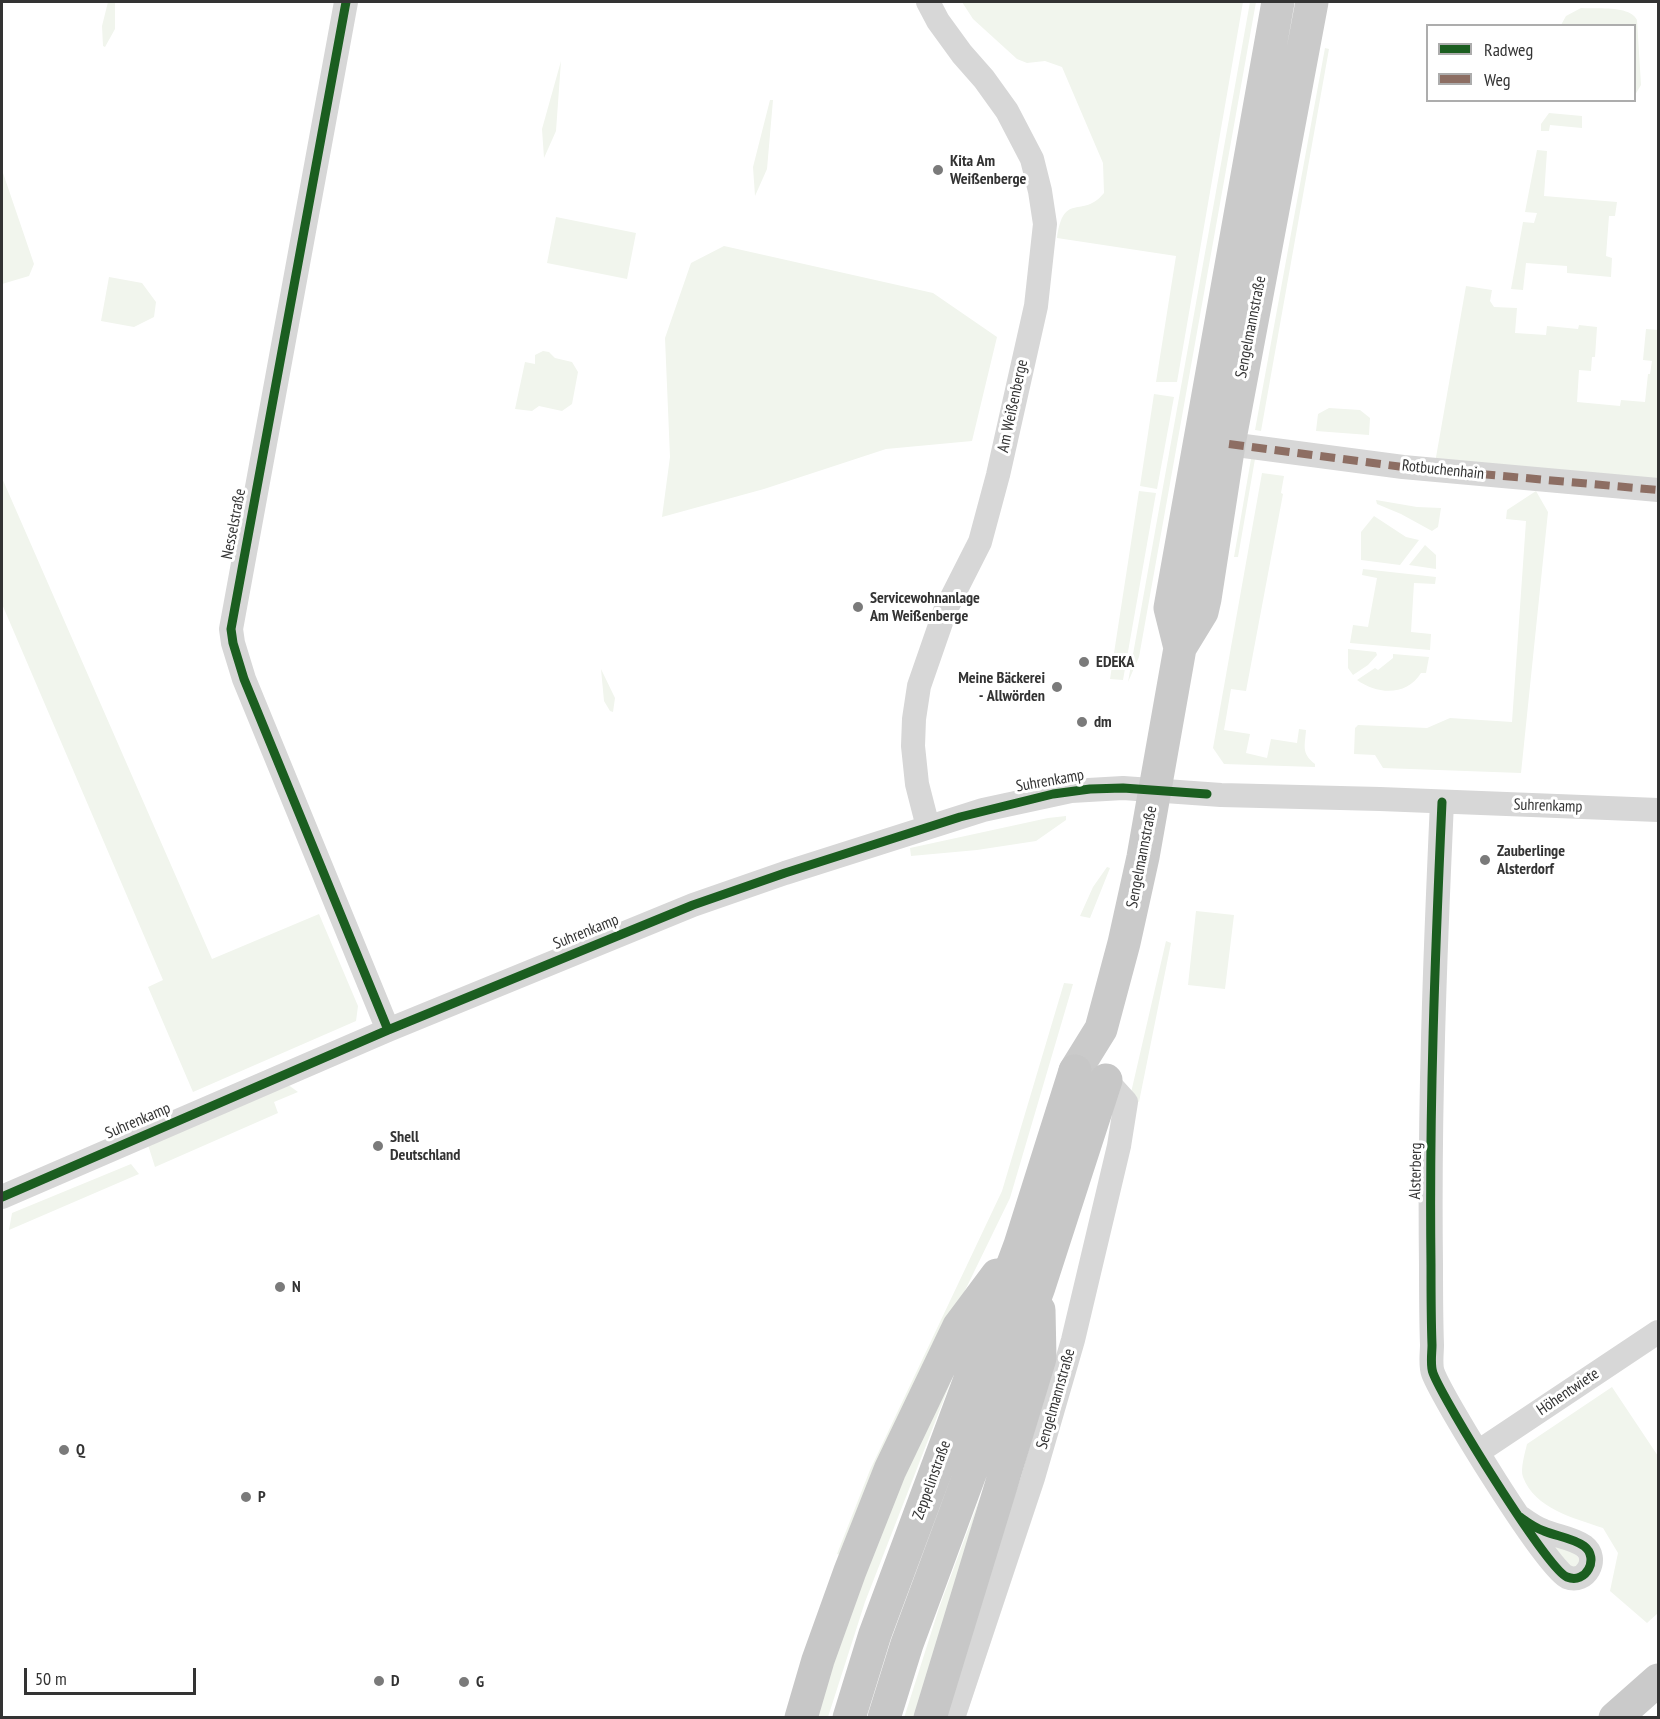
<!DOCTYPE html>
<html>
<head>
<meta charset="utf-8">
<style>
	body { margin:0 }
	#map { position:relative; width:1660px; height:1719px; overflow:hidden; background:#fff; font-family:"PT Sans Narrow",sans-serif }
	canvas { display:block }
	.frame { position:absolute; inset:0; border:3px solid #333; pointer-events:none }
	.legend { position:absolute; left:1426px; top:24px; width:210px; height:78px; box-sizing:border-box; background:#fff; border:2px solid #adadad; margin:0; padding:8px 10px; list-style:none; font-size:18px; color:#333 }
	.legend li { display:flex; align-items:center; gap:12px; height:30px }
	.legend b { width:30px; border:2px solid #adadad }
	.scale { position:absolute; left:24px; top:1668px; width:172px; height:27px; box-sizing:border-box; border:3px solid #333; border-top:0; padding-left:8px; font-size:18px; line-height:21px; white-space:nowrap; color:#333; -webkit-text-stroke:4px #fff; paint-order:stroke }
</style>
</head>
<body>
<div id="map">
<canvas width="1660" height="1719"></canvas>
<div class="frame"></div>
<ul class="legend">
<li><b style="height:8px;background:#1b5e20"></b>Radweg</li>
<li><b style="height:8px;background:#8d6e63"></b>Weg</li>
</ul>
<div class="scale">50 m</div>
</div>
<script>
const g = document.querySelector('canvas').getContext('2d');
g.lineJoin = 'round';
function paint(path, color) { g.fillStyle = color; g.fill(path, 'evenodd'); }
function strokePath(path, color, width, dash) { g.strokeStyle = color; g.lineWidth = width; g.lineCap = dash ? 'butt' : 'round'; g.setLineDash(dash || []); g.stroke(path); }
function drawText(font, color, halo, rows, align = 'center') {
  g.font = font + ' "PT Sans Narrow",sans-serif'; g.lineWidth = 6; g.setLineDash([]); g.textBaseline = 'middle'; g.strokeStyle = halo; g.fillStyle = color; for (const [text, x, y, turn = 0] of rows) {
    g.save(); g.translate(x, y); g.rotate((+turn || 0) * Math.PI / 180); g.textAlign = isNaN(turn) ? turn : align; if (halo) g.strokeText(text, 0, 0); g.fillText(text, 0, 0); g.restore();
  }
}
paint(new Path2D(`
	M 108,2 L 115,2 L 115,29 L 105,47 L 103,46 L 102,26 Z
	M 962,2 L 1243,2 L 1177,382 L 1156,382 L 1176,256 L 1057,238 C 1064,190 1082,220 1104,193 L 1103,163 L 1062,67 L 1045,61 L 1027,63 L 1017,59 L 973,19 Z
	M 1250,2 L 1256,2 L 1139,657 L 1128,682 Z
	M 1581,8 C 1597,9 1630,5 1637,20 L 1641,85 L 1635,95 L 1634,26 L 1561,25 L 1566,16 Z
	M 1325,48 L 1329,49 L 1261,431 L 1255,430 Z
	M 561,61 L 556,131 L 544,158 L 542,129 Z
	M 770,100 L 773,100 L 767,169 L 755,196 L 753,167 Z
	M 1549,113 L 1582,116 L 1582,128 L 1550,125 L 1549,131 L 1541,131 L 1541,124 Z
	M 1537,150 L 1547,151 L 1544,196 L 1617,202 L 1615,216 L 1609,216 L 1606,256 L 1612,258 L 1611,277 L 1567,273 L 1567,266 L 1526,263 L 1523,290 L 1511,289 L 1523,222 L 1534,223 L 1537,213 L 1525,212 Z
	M 2,170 L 34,264 L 29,276 L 2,284 Z
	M 556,217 L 636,233 L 627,279 L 547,263 Z
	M 724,246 L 933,293 L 997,337 L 972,441 L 886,449 L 764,489 L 662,517 L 670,457 L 665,338 L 691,263 Z
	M 109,277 L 142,283 L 156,302 L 154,317 L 134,327 L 101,321 Z
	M 1466,286 L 1492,290 L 1490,301 L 1494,307 L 1517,308 L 1515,333 L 1546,335 L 1547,326 L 1578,329 L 1579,325 L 1597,327 L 1595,357 L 1592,357 L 1591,371 L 1579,370 L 1577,402 L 1620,406 L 1621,400 L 1645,402 L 1648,374 L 1650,374 L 1652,361 L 1643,360 L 1646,329 L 1658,330 L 1658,481 L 1435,463 Z
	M 543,351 L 549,352 L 555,358 L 572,362 L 578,372 L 572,404 L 562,411 L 539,406 L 532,411 L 515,409 L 525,362 L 535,364 L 535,355 Z
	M 1154,394 L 1174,397 L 1157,489 L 1140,486 Z
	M 1329,408 L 1360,410 L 1370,418 L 1369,435 L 1316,431 L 1318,414 Z
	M 1251,459 L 1255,459 L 1238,557 L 1234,557 Z
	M 1262,473 L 1284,476 L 1281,493 L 1283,494 L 1246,691 L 1231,689 L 1224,730 L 1250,734 L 1246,753 L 1267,758 L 1271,739 L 1297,743 L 1299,729 L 1306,730 C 1305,746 1301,753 1315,764 L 1315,767 L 1224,764 L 1213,748 Z
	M 2,478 L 212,959 L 319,914 L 358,1006 L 356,1021 L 193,1092 L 148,987 L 163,980 L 2,604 Z
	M 1139,491 L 1156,493 L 1123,680 L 1110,679 Z
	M 1536,491 L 1548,512 L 1521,773 L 1383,768 L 1375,755 L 1354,754 L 1355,728 L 1358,725 L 1427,728 L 1450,718 L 1512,722 L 1526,521 L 1506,519 L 1507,510 Z
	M 1376,500 L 1417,507 L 1441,508 L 1438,527 L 1432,531 L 1401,514 L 1377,504 Z
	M 1374,516 L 1406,537 L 1419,540 L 1400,565 L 1361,560 L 1361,532 Z
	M 1425,545 L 1436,555 L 1436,569 L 1409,565 Z
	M 1363,569 L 1436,577 L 1435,584 L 1414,583 L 1411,632 L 1431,634 L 1430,650 L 1350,643 L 1353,625 L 1368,627 L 1377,578 L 1362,575 Z
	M 1348,649 L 1376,652 L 1377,655 L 1368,665 L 1353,675 L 1348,668 Z
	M 1393,654 L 1429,657 L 1426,673 L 1421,673 C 1407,696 1378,695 1357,680 L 1375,668 L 1378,670 L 1393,658 Z
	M 601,669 L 615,698 L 613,712 L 610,711 L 604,701 Z
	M 1066,816 L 1066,820 L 1036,841 L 977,850 L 911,856 L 910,848 L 1048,818 Z
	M 1107,867 L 1110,868 L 1090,918 L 1080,916 L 1093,887 Z
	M 1196,911 L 1234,915 L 1225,989 L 1188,985 Z
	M 1166,941 L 1171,943 L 1139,1102 L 1130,1097 Z
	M 1064,983 L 1073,984 L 1010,1198 L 920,1383 L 845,1556 L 837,1554 L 870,1470 L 1002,1191 Z
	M 287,1084 L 298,1092 L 274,1102 L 278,1113 L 155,1167 L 148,1145 Z
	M 131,1164 L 139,1174 L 9,1230 L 12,1213 Z
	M 960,1358 L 865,1602 L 828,1717 L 811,1718 L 873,1538 Z
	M 1612,1387 L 1658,1456 L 1658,1613 L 1647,1623 L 1610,1591 L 1618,1553 L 1603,1528 C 1574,1518 1535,1509 1523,1477 C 1520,1469 1525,1453 1527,1444 Z
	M 980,1497 L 917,1717 L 904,1718 L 939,1608 Z
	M 1549,1544 L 1575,1552 L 1581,1563 L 1573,1571 Z`), '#f1f5ed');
strokePath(new Path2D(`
	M 346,2 L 231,629 L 233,643 L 244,679 L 388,1030
	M 1229,444 L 1403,467 L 1658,490
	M 1442,802 C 1435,956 1429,1110 1431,1265 C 1431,1291 1431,1318 1432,1345 C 1432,1353 1430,1365 1433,1373 C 1443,1400 1547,1569 1567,1577 C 1586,1585 1600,1558 1584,1546 C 1573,1538 1556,1536 1544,1531 C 1535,1528 1527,1522 1520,1517
	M 928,827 L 917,784 L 913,746 L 914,719 L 919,686 L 945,611 L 980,542 L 998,475 L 1036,306 L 1045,224 L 1040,191 L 1032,159 L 1007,111 L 984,79 L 962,54 L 938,21 L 928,2
	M 2,1197 L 388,1030 L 693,905 L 785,873 L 983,810 L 1071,791 L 1123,788 L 1221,795 L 1380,799 L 1658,810
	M 1478,1452 L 1658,1332
	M 953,1718 L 1033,1478 L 1073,1340 L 1119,1146 L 1126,1102 L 1106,1080`), '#d7d7d7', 24);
strokePath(new Path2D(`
	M 1180,648 L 1170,608 L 1278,2
	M 1075,1071 L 1101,1029 L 1124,943 L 1143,857 L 1180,648 L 1202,612 L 1205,599 L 1229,444 L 1312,2
	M 1615,1718 L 1658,1680`), '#cacaca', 33);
strokePath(new Path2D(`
	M 801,1718 L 818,1660 L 850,1571 L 890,1470 L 959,1326 L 997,1275
	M 849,1718 L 875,1634 L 1020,1245 L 1075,1071
	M 884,1718 L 907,1644 L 1039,1287 L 1106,1080
	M 930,1718 L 1040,1358 L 1039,1310`), '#c7c7c7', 33);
strokePath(new Path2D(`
	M 1229,444 L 1403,467 L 1658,490`), '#8d6e63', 8, [15, 8]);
strokePath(new Path2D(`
	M 346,2 L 231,629 L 233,643 L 244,679 L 388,1030
	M 1442,802 C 1435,956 1429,1110 1431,1265 C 1431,1291 1431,1318 1432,1345 C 1432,1353 1430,1365 1433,1373 C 1443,1400 1547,1569 1567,1577 C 1586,1585 1600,1558 1584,1546 C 1573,1538 1556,1536 1544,1531 C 1535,1528 1527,1522 1520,1517
	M 2,1197 L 388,1030 L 693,905 L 785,873 L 960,817 L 1053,794 L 1090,789 L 1123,788 L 1207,794`), '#1b5e20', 9);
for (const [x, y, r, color] of [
	[938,170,6,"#7a7a7a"],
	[858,607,6,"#7a7a7a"],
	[1084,662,6,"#7a7a7a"],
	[1057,687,6,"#7a7a7a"],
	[1082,722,6,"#7a7a7a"],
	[1485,860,6,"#7a7a7a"],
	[378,1146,6,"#7a7a7a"],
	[280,1287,6,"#7a7a7a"],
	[64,1450,6,"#7a7a7a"],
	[246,1497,6,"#7a7a7a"],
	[379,1681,6,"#7a7a7a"],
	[464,1682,6,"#7a7a7a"]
]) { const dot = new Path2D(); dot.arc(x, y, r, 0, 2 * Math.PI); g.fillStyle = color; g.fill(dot); strokePath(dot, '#fff', 2); }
drawText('bold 16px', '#333', '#fff', [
	["Kita Am",950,161],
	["Weißenberge",950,179],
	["Servicewohnanlage",870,598],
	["Am Weißenberge",870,616],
	["EDEKA",1096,662],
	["Meine Bäckerei",1045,678,"right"],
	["- Allwörden",1045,696,"right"],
	["dm",1094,722],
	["Zauberlinge",1497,851],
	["Alsterdorf",1497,869],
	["Shell",390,1137],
	["Deutschland",390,1155],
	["N",292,1287],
	["Q",76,1450],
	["P",258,1497],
	["D",391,1681],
	["G",476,1682]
], 'left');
drawText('16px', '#333', '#fff', [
	["Sengelmannstraße",1251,327,-79],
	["Am Weißenberge",1013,406,-78],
	["Rotbuchenhain",1443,470,6],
	["Nesselstraße",234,524,-79],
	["Suhrenkamp",1050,781,-10],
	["Suhrenkamp",1548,806,2],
	["Sengelmannstraße",1142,857,-79],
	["Suhrenkamp",586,932,-22],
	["Suhrenkamp",138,1121,-23],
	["Alsterberg",1416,1171,-89],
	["Höhentwiete",1568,1392,-34],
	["Sengelmannstraße",1056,1399,-74],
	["Zeppelinstraße",932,1480,-70]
]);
</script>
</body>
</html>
